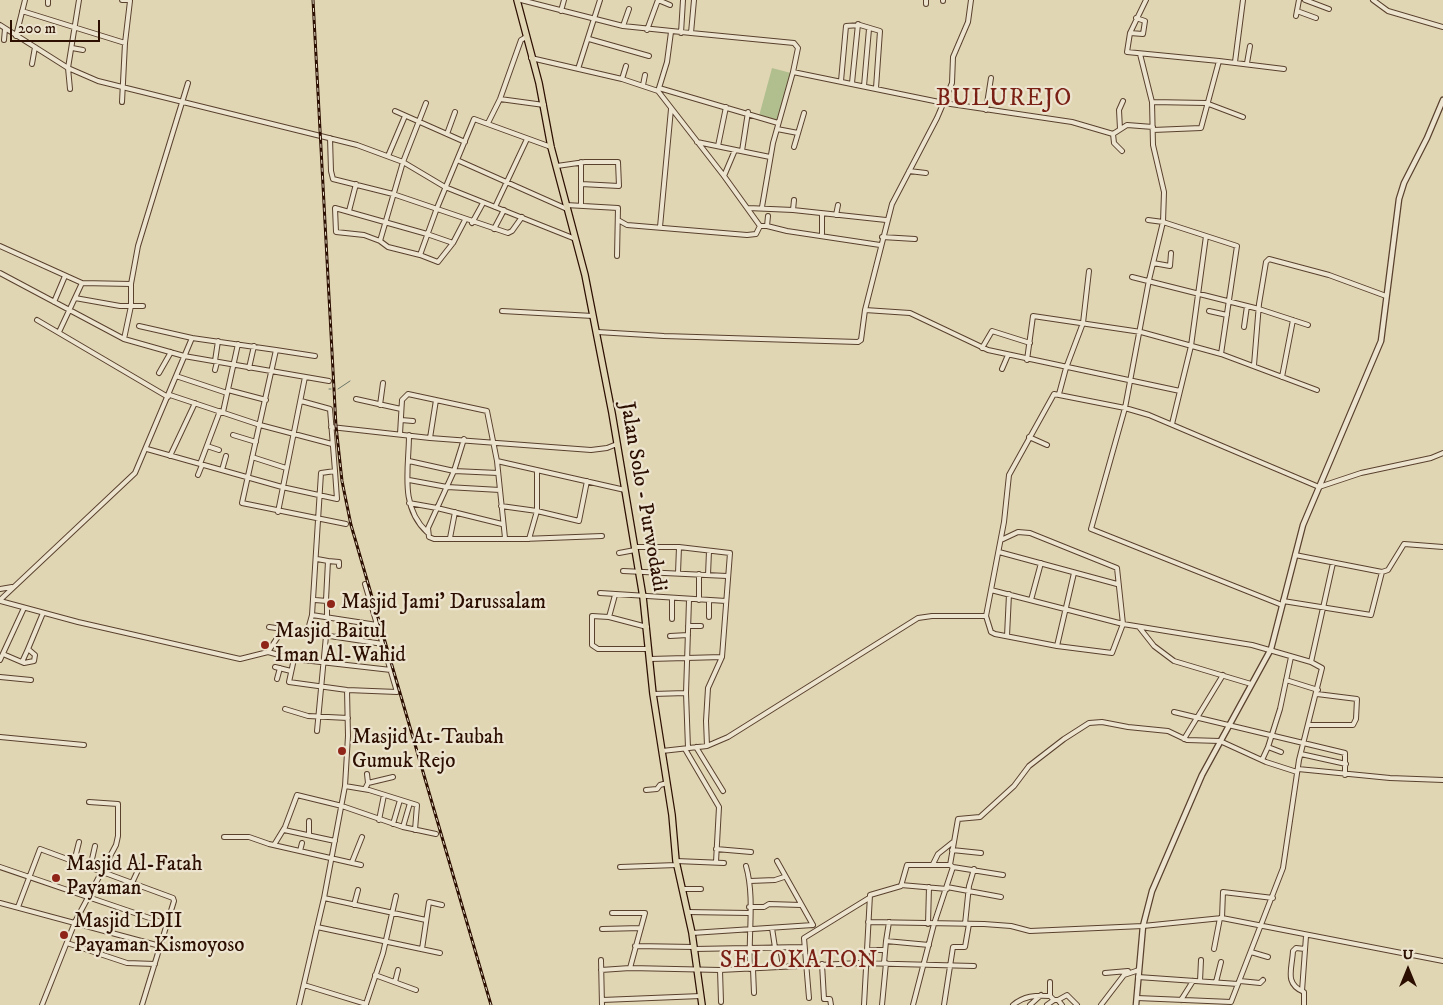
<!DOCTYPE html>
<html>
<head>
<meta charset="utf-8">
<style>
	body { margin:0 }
	#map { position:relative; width:1443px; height:1005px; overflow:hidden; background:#e1d6b4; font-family:"IM FELL DW Pica",serif }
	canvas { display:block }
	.north { position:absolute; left:1383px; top:945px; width:50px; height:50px; -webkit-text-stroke:4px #ece4ce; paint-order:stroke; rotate:0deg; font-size:14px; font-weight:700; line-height:20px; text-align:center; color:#2c0f01 }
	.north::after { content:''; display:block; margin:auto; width:18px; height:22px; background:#2c0f01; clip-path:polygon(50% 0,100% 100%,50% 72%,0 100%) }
	.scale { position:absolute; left:10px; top:20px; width:90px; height:22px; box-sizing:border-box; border:2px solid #2c0f01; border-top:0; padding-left:6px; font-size:15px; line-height:18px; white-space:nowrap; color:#2c0f01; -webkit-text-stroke:4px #ece4ce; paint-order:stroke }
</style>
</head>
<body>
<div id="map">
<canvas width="1443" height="1005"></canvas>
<div class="north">U</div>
<div class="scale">200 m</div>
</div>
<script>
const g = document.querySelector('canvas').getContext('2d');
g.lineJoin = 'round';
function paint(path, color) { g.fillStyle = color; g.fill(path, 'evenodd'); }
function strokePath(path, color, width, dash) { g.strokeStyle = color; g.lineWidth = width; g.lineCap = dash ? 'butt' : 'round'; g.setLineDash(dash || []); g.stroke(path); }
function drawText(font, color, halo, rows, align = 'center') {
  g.font = font + ' "IM FELL DW Pica",serif'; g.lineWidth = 4.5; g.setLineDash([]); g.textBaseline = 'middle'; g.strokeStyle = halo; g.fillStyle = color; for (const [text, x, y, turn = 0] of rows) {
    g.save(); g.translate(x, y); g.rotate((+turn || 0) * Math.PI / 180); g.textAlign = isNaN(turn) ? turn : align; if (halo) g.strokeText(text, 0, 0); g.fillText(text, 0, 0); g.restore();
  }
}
paint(new Path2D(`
	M 772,68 L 791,73 L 777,121 L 759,116 Z`), '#b1be8e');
strokePath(new Path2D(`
	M 329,389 L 331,389
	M 338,389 L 350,381`), '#6a7567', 1);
const minor = new Path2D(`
	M 122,0 L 130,0
	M 521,0 L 623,26 L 691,33 L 694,0
	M 658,0 L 670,5
	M 971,0 L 968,22 L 953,57 L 952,83 L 937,118 L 892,204 L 865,310 L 910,313 L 988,350 L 1180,391 L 1172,424
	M 1146,0 L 1130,33 L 1127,52 L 1219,61
	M 1305,0 L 1329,9
	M 1373,0 L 1388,11 L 1443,27
	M 943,1 L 943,0
	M 48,4 L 48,0
	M 926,4 L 926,0
	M 22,11 L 125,43
	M 561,11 L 564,0
	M 1297,11 L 1316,18
	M 1296,16 L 1299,0
	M 0,25 L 68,68 L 98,81 L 357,145 L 403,162 L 445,187 L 573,238
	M 623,26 L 629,9
	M 647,30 L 658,0
	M 681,33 L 683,0
	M 691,33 L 794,43 L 798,48 L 793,72
	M 1130,33 L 1143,34 L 1145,21 L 1136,18
	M 16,36 L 25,0
	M 589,39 L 649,56
	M 4,40 L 5,29
	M 72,48 L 83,50
	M 1140,54 L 1152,102 L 1153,145 L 1164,192 L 1163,222 L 1149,280 L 1125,408 L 1091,529 L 1282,605
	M 531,58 L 622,79 L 658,91
	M 1235,62 L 1243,0
	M 1247,63 L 1250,46
	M 32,64 L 35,47
	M 578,69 L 600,0
	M 622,79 L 626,66
	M 841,81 L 846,26 L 860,25 L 880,31 L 876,88
	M 852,83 L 858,24
	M 643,85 L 645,75
	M 864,86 L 869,29
	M 659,88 L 667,62 L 671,32
	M 70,89 L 68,68 L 79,0
	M 500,99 L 544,105
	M 122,102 L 125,43 L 130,1
	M 1152,102 L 1206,103 L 1243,117
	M 986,110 L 991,78
	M 395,111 L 465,142
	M 488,123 L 500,99 L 521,40 L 526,37
	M 777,129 L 798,133
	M 1120,129 L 1119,110 L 1123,101
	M 1153,130 L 1201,128 L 1219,61 L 1284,69
	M 447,134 L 455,112
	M 1113,134 L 1127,125 L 1153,127
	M 330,138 L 331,171 L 333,179 L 393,194 L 508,233 L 512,231 L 522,217
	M 697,142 L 770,157
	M 718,146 L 726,107
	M 794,147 L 804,113
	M 742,151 L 748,112
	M 388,156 L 405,116
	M 457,160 L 567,209
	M 581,162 L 581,184
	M 557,166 L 585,162 L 618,162 L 619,186 L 581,184 L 581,206
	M 909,171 L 926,173
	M 724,176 L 735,150
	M 566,205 L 618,208 L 617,256
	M 495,207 L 527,139
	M 762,207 L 773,143 L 793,72 L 944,103 L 1072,122 L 1113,134 L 1114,143 L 1122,151
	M 748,208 L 793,210 L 886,220
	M 793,210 L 794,200
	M 349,211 L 356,184
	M 836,215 L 838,205
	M 618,220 L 627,225 L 747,235 L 756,234 L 760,226
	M 1148,220 L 1163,222 L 1237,246 L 1221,354
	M 472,223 L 483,203
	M 760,226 L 724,176 L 658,91 L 659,88 L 778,123
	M 760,226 L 767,226 L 787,231 L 880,245
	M 767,226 L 768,216
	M 660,227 L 671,109
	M 494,229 L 504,210
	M 822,234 L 822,214
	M 882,237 L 915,239
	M 380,241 L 403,162 L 426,103
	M 453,243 L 427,234 L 335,208 L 336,232 L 364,235 L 380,241 L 388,247 L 420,255 L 438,262 L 453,243 L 465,220
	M 0,246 L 82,283 L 131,284
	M 420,255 L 437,208 L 474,119 L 551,147
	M 1153,263 L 1170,266 L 1171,253
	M 0,273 L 124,339 L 184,356 L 329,381
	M 1132,277 L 1259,309 L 1308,325
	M 75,298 L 120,306 L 143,306
	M 54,302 L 65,276
	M 502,311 L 593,316
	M 1209,311 L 1227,315
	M 37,320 L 168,397
	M 139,326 L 192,338
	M 1244,327 L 1247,306
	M 59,332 L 82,283
	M 597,332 L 664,336 L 858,342 L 861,340 L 865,310
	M 124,339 L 131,306 L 131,284 L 138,246 L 188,83
	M 982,348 L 992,331 L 1030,343
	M 276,350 L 315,356
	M 1027,360 L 1033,316 L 1141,332 L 1221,354 L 1317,390
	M 215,361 L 218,341
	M 1254,365 L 1259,304 L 1266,262 L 1269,259 L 1329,275 L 1386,296
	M 249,368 L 254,346
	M 1002,369 L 1008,355
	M 215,370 L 217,362
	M 159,373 L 171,352
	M 176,376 L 227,393
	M 1282,377 L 1293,320
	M 228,390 L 266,400
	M 1180,391 L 1191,346 L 1206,236
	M 1059,394 L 1066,368 L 1083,323 L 1089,271
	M 170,395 L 260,425 L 332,444
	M 356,399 L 401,409
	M 301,401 L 330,409 L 335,471 L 321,473 L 312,615 L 377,625
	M 380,405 L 383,383
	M 223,412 L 238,344
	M 401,420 L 413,421
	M 331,427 L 430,438 L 591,450 L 607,448 L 617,444
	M 400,434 L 402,400 L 408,394 L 487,411 L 497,461 L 505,538
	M 233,435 L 256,442
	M 409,435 C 409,468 399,506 427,532
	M 1029,437 L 1047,445
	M 430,438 L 436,400
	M 464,439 L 454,471 L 428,528 L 429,537 L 434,539 L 523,539 L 602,536
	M 207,446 L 219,450
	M 147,449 L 282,487 L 337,499 L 335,471
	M 170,456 L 195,403
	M 252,457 L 286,468
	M 409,461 L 454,471 L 498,473
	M 497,461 L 625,490
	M 200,464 L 220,411
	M 222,470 L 226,456
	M 198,475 L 202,465
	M 409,480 L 447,487 L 500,490
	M 409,503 L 437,508 L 502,524
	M 501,506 L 537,511 L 579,521 L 587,481
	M 278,512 L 305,377
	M 450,538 L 455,512
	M 529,539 L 537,511 L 537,470
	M 1001,540 L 1018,532 L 1030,533 L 1117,568 L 1123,624 L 1112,653 L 1057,646 L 995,634 L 991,632 L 986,616 L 1004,522 L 1009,475 L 1054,394 L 1125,408 L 1149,415 L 1319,487 L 1361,473 L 1431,458 L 1443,453
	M 635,547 L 679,547 L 730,553 L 722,657 L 708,688 L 706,721 L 707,746
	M 999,552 L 1117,584
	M 619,553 L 635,550
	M 1295,555 L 1382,572 L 1388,570 L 1404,544 L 1443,547
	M 317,559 L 328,561 L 326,600
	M 328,561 L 339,562 L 339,566
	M 623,571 L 727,576
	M 678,573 L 679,547
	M 708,575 L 709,551
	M 0,589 L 12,587
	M 991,590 L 1123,624 L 1252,645 L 1311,662 L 1322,668 L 1299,760 L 1283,868 L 1231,1002 L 1137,998
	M 600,593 L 726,601
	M 672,599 L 672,619
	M 0,600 L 135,473 L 192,338 L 276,350 L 242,503 L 346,524
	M 315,600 L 327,601 L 327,617
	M 699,600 L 699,574
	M 709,600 L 709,617
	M 1031,600 L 1041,563
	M 0,601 L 78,622 L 240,659 L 268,652 L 283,629 L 383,644
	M 1283,601 L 1371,615 L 1382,572
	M 609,617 L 615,595
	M 688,626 L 701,626
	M 269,627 L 283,629
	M 647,627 L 609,617 L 592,616 L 592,645 L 598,649 L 649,649
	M 1139,627 L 1154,646 L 1174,661 L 1251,684
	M 307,633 L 312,615
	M 670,636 L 688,635
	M 1007,636 L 1009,594
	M 1057,646 L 1074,573
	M 268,652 L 294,659 L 391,670
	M 3,654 L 24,663 L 34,661 L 35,655 L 28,649 L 43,613
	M 294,659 L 289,682 L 347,690 L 397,692 L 365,584
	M 650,659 L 722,657
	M 0,660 L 24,608
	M 22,662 L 28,649
	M 1311,662 L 1333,563
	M 275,667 L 291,671
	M 0,677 L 31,680
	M 277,679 L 280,668
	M 1286,680 L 1318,690
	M 653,694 L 686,693
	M 285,709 L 308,716 L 348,718
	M 1174,712 L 1345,753 L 1345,775
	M 1309,725 L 1353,725 L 1356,719 L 1357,699 L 1317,694
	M 317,731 L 326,636
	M 0,737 L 84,745
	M 1184,739 L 1223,675
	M 696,747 L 723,791
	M 688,748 L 686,693 L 689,600
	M 685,749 L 719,807 L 716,862
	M 662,751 L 707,746 L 728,737 L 918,618 L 932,616 L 986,616
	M 1281,752 L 1268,747 L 1280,709 L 1291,657
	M 1301,754 L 1346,764
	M 1262,760 L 1268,747
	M 1298,769 L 1390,778 L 1443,780
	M 367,774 L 368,783
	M 345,786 L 369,790 L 417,805 L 415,830
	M 365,789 L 368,783 L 393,777
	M 646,790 L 657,789 L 660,785 L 667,783
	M 379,820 L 384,795
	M 309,821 L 309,835
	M 393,824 L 400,800
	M 403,827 L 410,803
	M 284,830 L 335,841
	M 224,837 L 249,837 L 269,844 L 361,865
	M 274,845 L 285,827 L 297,795 L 342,806 L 403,827 L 436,834
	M 716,849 L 751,852
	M 952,850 L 981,853
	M 300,851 L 302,843
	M 676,861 L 724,863
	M 777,861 L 813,925
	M 74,862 L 79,842
	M 352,862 L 362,837
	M 933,864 L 938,854 L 953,842
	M 746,866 C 755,897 748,936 750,969
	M 0,867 L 167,924
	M 620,867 L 677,865
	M 953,867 L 1003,875
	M 90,868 L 95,846
	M 750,881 L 775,880 L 784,877
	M 132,883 L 140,866
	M 901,885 L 947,889
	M 947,887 L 1001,897
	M 682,889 L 701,889
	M 324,898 L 426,920
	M 0,903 L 160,946
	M 354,905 L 358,890
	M 18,907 L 40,849 L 173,898 L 174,901 L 142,1005
	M 749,907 L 764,907 L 769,904 L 801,905
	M 687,912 L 749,913
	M 612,913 L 645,913 L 630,968
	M 1222,918 L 1223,892 L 1273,898
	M 868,922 L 984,924 L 1011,926 L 1030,931 L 1143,926 L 1222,918 L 1443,961
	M 889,922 L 886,941 L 929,945
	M 928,924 L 929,887
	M 965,924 L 969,886 L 974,869
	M 317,927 L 440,953
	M 772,928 L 778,967
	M 602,929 L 641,928
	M 692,933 L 813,925
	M 67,943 L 127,963 L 155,964
	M 635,946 L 694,947
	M 422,949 L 429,902 L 442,905
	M 694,949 L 803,947
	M 1214,949 L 1220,918
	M 867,950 L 885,950
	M 1251,952 L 1268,957
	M 601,960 L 602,1005
	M 884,963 L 886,941
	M 822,964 L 824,999 L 830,999 L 831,1005
	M 753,969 L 754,993
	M 601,970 L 630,968 L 720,970 L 859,963 L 974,966
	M 720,970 L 721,1002
	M 1105,973 L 1128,971
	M 375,975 L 416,990
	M 1138,977 L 1238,984
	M 1200,981 L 1201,960
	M 1240,981 L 1260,983 L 1263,980
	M 395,982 L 398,970
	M 1216,982 L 1221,962
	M 304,985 L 366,1004
	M 1302,991 L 1306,936
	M 1050,996 L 1050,982
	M 809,998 L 804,938 L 869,898
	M 602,1000 L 701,996
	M 1058,1000 L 1067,995 L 1077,1005
	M 1181,1000 L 1193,981
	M 366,1004 L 383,953 L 396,896
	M 42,1005 L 75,922 L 116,845 L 118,836 L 118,804 L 89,802
	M 299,1005 L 324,898 L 345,786 L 348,736 L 347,690
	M 864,1005 L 870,895 L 901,886 L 907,865 L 950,865
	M 882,1005 L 886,963
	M 913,1005 L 934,924 L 953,867 L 950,865 L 958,819 L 980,817 L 1014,786 L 1029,766 L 1064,739 L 1089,723 L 1102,722 L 1128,727 L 1168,731 L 1187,740 L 1220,741 L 1266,762 L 1297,772
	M 944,1005 L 953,947 L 965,947 L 969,924
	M 1013,1005 C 1024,996 1035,995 1050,996 L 1054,1000 L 1058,1000 L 1062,1005
	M 1030,1005 L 1041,995
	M 1047,1005 L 1054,1000
	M 1101,1005 L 1124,975 L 1139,970
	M 1304,1005 L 1304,992 C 1284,984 1292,969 1293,951 L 1296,948 L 1305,949`);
const tertiary = new Path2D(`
	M 1136,1005 L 1143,926 L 1152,891 L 1202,775 L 1271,649 L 1303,525 L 1381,341 L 1399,199 L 1404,183 L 1427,138 L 1443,100`);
const primary = new Path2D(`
	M 517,0 L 539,83 L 551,147 L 585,275 L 612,413 L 643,597 L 653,694 L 672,815 L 676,861 L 692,933 L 702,1005`);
strokePath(minor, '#59412e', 6);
strokePath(tertiary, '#59412e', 7);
strokePath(primary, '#2c0f01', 8);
strokePath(minor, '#ece4ce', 4);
strokePath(tertiary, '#ece4ce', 4.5);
strokePath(primary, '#e1d6b4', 5.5);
const rail = new Path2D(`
	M 313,0 L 336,426 L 342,481 L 351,525 L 491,1005`);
strokePath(rail, '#2c0f01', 3);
strokePath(rail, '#ece4ce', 1, [4]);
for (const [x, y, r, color] of [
	[331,604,5,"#8f2418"],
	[265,645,5,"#8f2418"],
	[342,751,5,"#8f2418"],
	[56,878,5,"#8f2418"],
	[64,935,5,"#8f2418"]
]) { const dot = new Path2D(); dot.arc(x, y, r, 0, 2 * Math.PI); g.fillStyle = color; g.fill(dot); strokePath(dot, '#ece4ce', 2); }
drawText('21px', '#2c0f01', '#ece4ce', [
	["Jalan Solo - Purwodadi",642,497,80]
]);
drawText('21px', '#2c0f01', '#ece4ce', [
	["Masjid Jami' Darussalam",341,604],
	["Masjid Baitul",275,633],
	["Iman Al-Wahid",275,657],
	["Masjid At-Taubah",352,739],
	["Gumuk Rejo",352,763],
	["Masjid Al-Fatah",66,866],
	["Payaman",66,890],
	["Masjid LDII",74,923],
	["Payaman Kismoyoso",74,947]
], 'left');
g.letterSpacing = '1px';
drawText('24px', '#7a1f14', '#ece4ce', [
	["BULUREJO",1004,100],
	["SELOKATON",799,962]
]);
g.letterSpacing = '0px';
</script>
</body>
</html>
